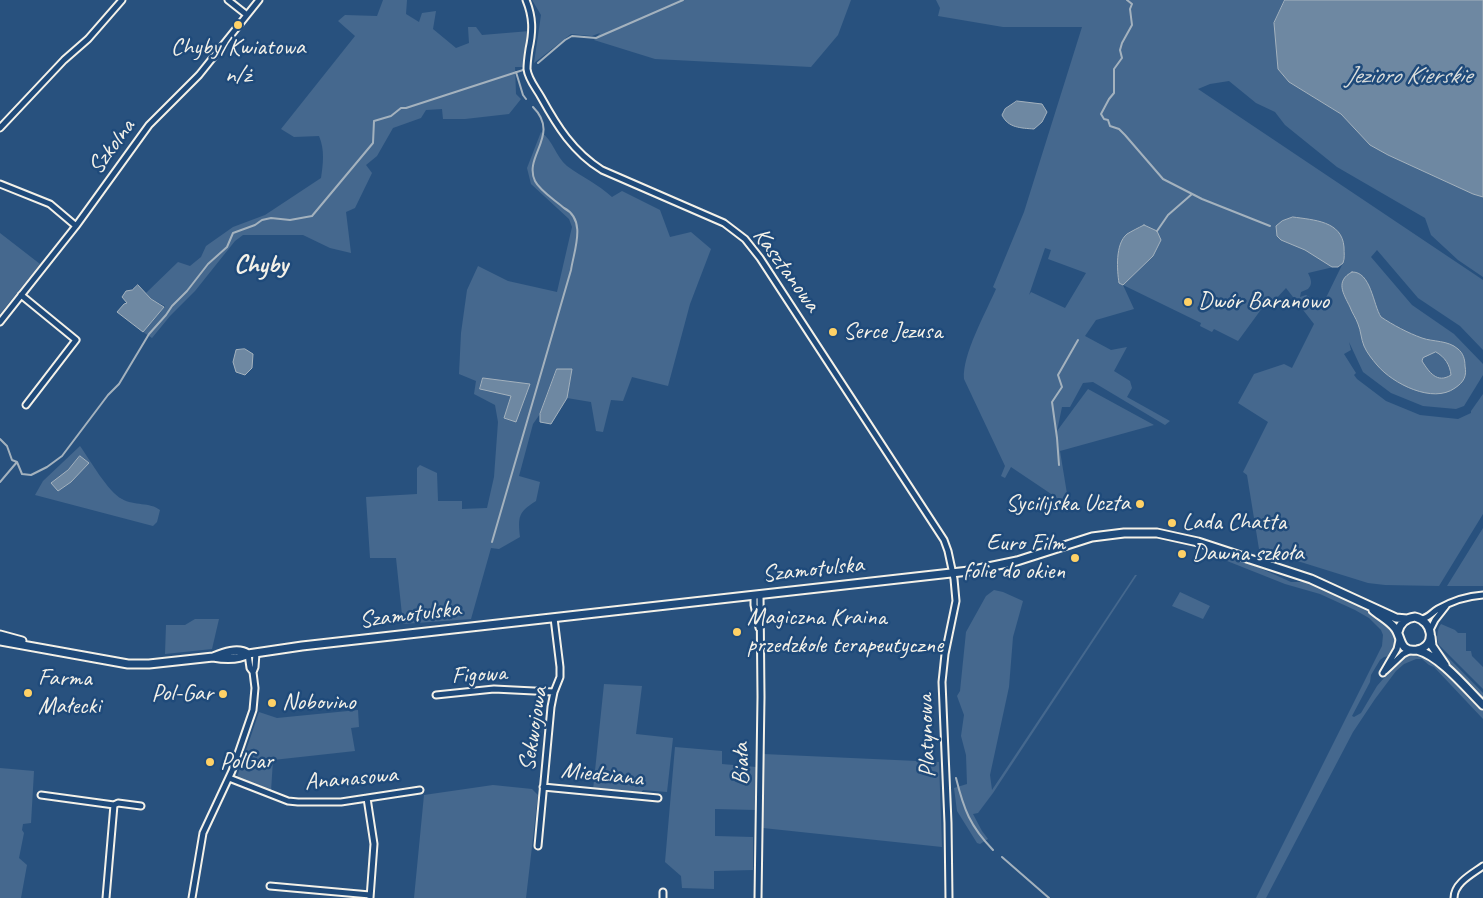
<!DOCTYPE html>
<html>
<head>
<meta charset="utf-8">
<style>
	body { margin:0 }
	canvas { display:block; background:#28517e }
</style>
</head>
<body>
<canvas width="1483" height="898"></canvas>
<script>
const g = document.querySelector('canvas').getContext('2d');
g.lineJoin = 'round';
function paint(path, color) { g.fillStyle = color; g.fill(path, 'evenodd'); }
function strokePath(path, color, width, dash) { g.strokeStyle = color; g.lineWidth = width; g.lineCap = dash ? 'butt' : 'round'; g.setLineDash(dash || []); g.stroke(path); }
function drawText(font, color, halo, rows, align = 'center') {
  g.font = font + ' Caveat,sans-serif'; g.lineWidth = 5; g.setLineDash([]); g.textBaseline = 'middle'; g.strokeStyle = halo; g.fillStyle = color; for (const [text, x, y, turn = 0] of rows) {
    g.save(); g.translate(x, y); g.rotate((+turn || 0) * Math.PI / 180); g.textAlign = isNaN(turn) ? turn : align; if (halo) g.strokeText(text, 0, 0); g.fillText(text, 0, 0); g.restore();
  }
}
paint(new Path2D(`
	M 383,0 L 407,0 L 406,14 L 419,22 L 422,13 L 436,11 L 433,29 L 456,48 L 469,43 L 468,27 L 476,27 L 482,35 L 530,31 L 527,44 L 525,46 L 524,52 L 525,54 L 523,67 L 515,67 L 516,94 L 521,99 L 509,114 L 465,119 L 443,119 L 442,109 L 426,110 L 421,118 L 393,128 L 377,156 L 366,165 L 372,173 L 355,208 L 346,212 L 351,253 L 330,248 L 303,235 L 243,235 L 235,241 L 195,291 L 170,316 L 152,338 L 143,332 L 165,306 L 151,299 L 146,293 L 178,262 L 190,266 L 201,257 L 206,246 L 233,227 L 265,215 L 321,178 C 323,164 325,150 319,136 L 294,137 L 281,129 L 355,36 L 338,21 L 345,15 L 377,16 Z
	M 532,0 L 851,0 L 838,35 L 811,67 L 655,59 L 594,40 L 600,33 L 592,36 L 571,34 L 534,63 L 541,15 Z
	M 936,0 L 1285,0 L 1274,23 L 1278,69 L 1289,82 L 1341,114 L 1370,145 L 1388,155 L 1473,194 L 1483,197 L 1483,277 L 1458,260 L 1431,235 L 1425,218 L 1337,167 L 1285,125 L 1275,112 L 1256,103 L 1229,81 L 1210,84 L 1198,89 L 1483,280 L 1483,350 L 1460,326 L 1418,298 L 1377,250 L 1371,257 L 1412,305 L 1454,334 L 1483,364 L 1483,375 L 1464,406 L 1456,409 L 1423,406 L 1391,393 L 1363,372 L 1349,342 L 1351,350 L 1344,354 L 1356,373 L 1354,375 L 1357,379 L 1386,401 L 1420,415 L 1458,419 L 1471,413 L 1471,411 L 1483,394 L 1483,514 L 1439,586 L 1385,585 L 1368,583 L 1259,549 L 1247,475 L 1243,472 L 1268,422 L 1238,403 L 1254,374 L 1284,364 L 1292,368 L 1314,324 L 1286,288 L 1273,302 L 1268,300 L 1238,341 L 1214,329 L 1212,332 L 1200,326 L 1201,323 L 1123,285 L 1134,309 L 1096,320 L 1085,336 L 1111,350 L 1127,347 L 1114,371 L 1130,381 L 1132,388 L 1127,397 L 1170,421 L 1165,425 L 1093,382 L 1083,383 L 1070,407 L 1062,407 L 1057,431 L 1088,389 L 1154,425 L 1060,451 L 1069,506 L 1011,467 L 1005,478 L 1001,476 L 1005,466 L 964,379 C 962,355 986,312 996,289 L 993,287 L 1024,212 L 1082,27 L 1003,27 L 938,16 L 940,8 ZM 1045,248 L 1051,250 L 1048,259 L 1086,273 L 1065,308 L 1031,292 L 1029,295 ZM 1342,265 L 1320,310 L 1311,298 L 1306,295 L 1300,297 L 1301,292 L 1308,289 C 1313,284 1311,279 1308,273 Z
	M 541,132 C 553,140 556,157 567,166 C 582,177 598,184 612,197 L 622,191 L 660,210 L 670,237 L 691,232 L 711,249 L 690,304 L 668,386 L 632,377 L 623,401 L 611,400 L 603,432 L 596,431 L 591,402 L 567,398 L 572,369 L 557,369 L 540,414 L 533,424 L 519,476 L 540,482 L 536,501 C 518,512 518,517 520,537 L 499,549 L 491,548 L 471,619 L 403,624 L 396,558 L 370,558 L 366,497 L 417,494 L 417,468 L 420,465 L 437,473 L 438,501 L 462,501 L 462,509 L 487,508 L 494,477 L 498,422 L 495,405 L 474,394 L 476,381 L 459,374 L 461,333 L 467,290 L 478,266 L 508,281 L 557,292 L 572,227 L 569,219 L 531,184 L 527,168 ZM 483,378 L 530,384 L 516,421 L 504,418 L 511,396 Z
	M 0,233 L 40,264 L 0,314 Z
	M 80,446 C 90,460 108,492 122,499 C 134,506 150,502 160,510 L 157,522 L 153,526 L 35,495 L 43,481 Z
	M 1483,528 L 1483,586 L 1447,586 Z
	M 1206,550 L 1253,565 L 1291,582 L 1305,582 L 1316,586 L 1361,606 L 1389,625 L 1395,632 L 1396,645 L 1389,656 L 1384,657 L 1380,660 L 1371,675 L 1370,682 L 1352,716 L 1354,717 L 1361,713 L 1377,686 L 1404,655 C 1409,653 1414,652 1419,653 C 1435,656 1471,697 1483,710 L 1483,719 L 1434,667 L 1429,665 L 1422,659 L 1416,659 L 1404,664 L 1396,671 L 1375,699 L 1353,732 L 1266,898 L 1256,898 L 1382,646 L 1383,635 L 1381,630 L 1369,618 L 1355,610 L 1320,594 L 1285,584 L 1207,553 L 1201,559 Z
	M 1135,575 L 1137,575 L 993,793 L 978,813 L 973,814 L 982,831 L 988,839 L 980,844 L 977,843 L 957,811 L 954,788 L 967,784 L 966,755 L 961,736 L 964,715 L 957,696 L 960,691 L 966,632 L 986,596 L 994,590 L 1003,592 L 1023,601 L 1013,637 L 1009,687 L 990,775 L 992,790 Z
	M 1180,592 L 1210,606 L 1203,619 L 1172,606 Z
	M 195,619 L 219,619 L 212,649 L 165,654 L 166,625 L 185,625 Z
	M 1435,623 L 1435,638 L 1437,646 L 1483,693 L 1483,700 C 1470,687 1439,658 1433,642 C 1431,636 1433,628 1435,623 Z
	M 1441,624 L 1455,630 L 1458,633 L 1466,633 L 1466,651 L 1471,651 L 1472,656 L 1483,667 L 1483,689 L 1439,645 C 1436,639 1437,629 1441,624 Z
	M 604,684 L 642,686 L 636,734 L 673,738 L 667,792 L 643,790 L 641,793 L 593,790 Z
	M 358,710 L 359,727 L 351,728 L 355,751 L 273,760 L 271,791 L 237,777 L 259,712 L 277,718 Z
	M 675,747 L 722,751 L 722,764 L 756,767 L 756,810 L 715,809 L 715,836 L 753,837 L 753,870 L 714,871 L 714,889 L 682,888 L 681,876 L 665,862 Z
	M 763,754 L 939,762 L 942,847 L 763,828 Z
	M 0,768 L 34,771 L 31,823 L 23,824 L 22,830 L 24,833 L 19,858 L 27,865 L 21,898 L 0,898 Z
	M 493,785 L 532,789 L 538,795 L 526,898 L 414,898 L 424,795 Z`), '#45688e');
const water = new Path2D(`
	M 1285,0 L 1483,0 L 1483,197 L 1473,194 L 1388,155 L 1370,145 L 1341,114 L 1289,82 L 1278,69 L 1274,23 Z
	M 1017,101 L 1042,104 L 1047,112 L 1042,122 L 1034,129 C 1021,128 1008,128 1002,115 L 1005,109 Z
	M 1293,217 C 1314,220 1342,221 1344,247 C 1344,253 1345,258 1343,263 L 1338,267 L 1332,267 L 1305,250 L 1281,240 L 1277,236 L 1276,226 L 1282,221 Z
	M 1144,225 L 1157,231 L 1161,240 L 1153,256 L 1123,285 L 1119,283 C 1117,270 1115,244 1127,234 C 1132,231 1138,228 1144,225 Z
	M 1352,272 C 1371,271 1373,305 1381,317 C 1393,325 1408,333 1422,338 C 1433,342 1448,340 1458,349 C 1463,353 1465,359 1465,366 C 1467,376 1464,382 1455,388 C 1433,404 1393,384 1377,365 C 1372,359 1367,353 1364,346 C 1361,339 1361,331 1358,324 C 1356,318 1352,313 1350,307 C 1343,293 1335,281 1352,272 ZM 1436,352 C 1445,357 1450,365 1451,375 C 1437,384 1429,372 1422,361 L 1423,358 Z
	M 138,285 L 151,299 L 164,307 L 143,332 L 117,312 L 124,304 L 127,303 L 122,297 L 126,291 L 132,290 Z
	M 245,349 L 253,354 L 252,368 L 245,375 L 236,372 L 233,362 L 236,350 Z
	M 557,369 L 572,369 L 567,398 L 551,424 L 540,422 L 540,414 Z
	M 483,378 L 530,384 L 516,422 L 504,418 L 511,396 L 480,389 Z
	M 80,456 L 89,463 L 71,482 L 58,491 L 51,483 L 68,470 Z`);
paint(water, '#6e88a2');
strokePath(water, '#a4b2be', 1);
strokePath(new Path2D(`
	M 1127,0 L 1132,4 L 1130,9 L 1132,25 L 1122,43 L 1120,50 L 1122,58 L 1114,69 L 1114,93 L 1109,99 L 1101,114 L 1104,119 L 1108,120 L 1110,126 L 1119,129 L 1125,135 L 1163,179 L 1202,199 L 1270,226
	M 538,63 L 565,40 L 572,36 L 596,38 L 683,0
	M 516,72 L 523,95 L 526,99
	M 1157,231 L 1168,215 L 1192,194
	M 0,439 L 7,446 L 12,460 L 17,462 L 22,474 L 31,475 L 47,467 L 62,456 L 108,395 L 119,384 L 149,334 L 166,315 L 172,306 L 187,291 L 208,264 L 227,247 L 233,233 L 255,225 L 262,220 L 271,218 L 290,220 L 312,216 L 373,143 L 374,121 L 391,116 L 401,108 L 406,108 L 523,70
	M 1059,465 L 1057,438 L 1052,402 L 1062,387 L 1058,375 L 1078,340
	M 0,482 L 17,462
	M 492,542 L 571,270 C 574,250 587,220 564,208 C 555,200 540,191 535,181 C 523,156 561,135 533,107
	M 956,778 C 964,810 970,826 993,850
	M 1002,857 L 1049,898`), '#a4b2be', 2);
const street = new Path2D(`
	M 228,0 L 247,15
	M 526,0 C 533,17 533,31 529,49 C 528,56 527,62 527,69 C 528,79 536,88 541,97 C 557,126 573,152 602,170 L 724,223 L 745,239 L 760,258 L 944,540 L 948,551 L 954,579 L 956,601 L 945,654 L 942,682 L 948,823 L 949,898
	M 0,128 L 64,60 L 88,39 L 122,0
	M 0,184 L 50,204 L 76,226
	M 21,295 L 76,340 L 26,405
	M 0,322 L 76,226 L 149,125 L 199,75 L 259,0
	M 754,595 L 754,605 L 759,628
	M 1421,619 C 1429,618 1431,613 1438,609 C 1452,601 1467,596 1483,595
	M 1430,630 L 1435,620 L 1446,606
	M 1385,671 L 1403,654 L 1411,650
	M 253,672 L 255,667 L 256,653
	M 1383,673 L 1397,649 L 1399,640
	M 436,695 L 494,689 L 554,692
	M 229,778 L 288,801 L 298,802 L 341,802 L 420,790
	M 543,787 L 658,798
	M 41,795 L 114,805 L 106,898
	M 367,798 L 374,844 L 370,898
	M 114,805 L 118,803 L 141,806
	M 538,846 L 551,707 L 554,692 L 560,677 L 560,667 L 554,618
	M 270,886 L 370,895
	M 192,898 L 203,833 L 232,771 L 253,710 L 255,688 L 253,672 L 250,668 L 248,654
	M 663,898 L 663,892
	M 758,898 L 761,697 L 760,594
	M 1454,898 C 1454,883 1472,874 1483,866`);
const secondary = new Path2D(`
	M 1373,610 C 1380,616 1388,620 1394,627 C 1402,635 1398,653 1417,650 C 1437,646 1433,621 1415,617 C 1406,618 1400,623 1398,632
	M 0,635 L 22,641
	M 1431,637 L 1432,646 L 1445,665
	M 0,641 L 128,664 L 149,664 L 213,657 C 223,653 238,647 248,654
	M 1417,650 C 1440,656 1466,688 1483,705
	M 213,657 C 224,659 238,660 248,654 L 302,646 L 969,571 L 1017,561 L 1092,537 L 1124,533 L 1157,533 L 1198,542 L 1311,579 L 1396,618 L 1407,619`);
strokePath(street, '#f4f1e8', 9);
strokePath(secondary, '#f4f1e8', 11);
strokePath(street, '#1f4a7a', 5);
strokePath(secondary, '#1f4a7a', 7);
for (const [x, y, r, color] of [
	[238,25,5,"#ffd166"],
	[1188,302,5,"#ffd166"],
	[833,332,5,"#ffd166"],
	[1140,504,5,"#ffd166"],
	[1172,523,5,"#ffd166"],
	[1182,554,5,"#ffd166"],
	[1075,558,5,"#ffd166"],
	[737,632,5,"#ffd166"],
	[28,693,5,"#ffd166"],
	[223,694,5,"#ffd166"],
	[272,703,5,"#ffd166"],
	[210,762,5,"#ffd166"]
]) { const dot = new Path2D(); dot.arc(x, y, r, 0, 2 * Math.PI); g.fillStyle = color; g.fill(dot); strokePath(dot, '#1f4a7a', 2); }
drawText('24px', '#f4f1e8', '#1f4a7a', [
	["Chyby/Kwiatowa",238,48,"center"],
	["n/ż",238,76,"center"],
	["Dwór Baranowo",1198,302],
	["Serce Jezusa",843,332],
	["Sycilijska Uczta",1130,504,"right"],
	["Lada Chatta",1182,523],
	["Euro Film",1065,544,"right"],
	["folie do okien",1065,572,"right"],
	["Dawna szkoła",1192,554],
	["Magiczna Kraina",747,618],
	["przedzkole terapeutyczne",747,646],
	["Farma",38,679],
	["Małecki",38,707],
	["Pol-Gar",213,694,"right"],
	["Nobovino",282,703],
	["PolGar",220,762]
], 'left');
drawText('24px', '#f4f1e8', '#1f4a7a', [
	["Szkolna",112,147,-54],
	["Kasztanowa",786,270,54],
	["Szamotulska",813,570,-6],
	["Szamotulska",410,615,-7],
	["Figowa",479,675,-3],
	["Sekwojowa",534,729,-81],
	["Platynowa",927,736,-92],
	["Biała",742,764,-90],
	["Miedziana",602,775,6],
	["Ananasowa",351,779,-5]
]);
drawText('italic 25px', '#d9dcda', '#1f4a7a', [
	["Jezioro Kierskie",1408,76]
]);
drawText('bold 26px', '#f4f1e8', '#1f4a7a', [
	["Chyby",261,265]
]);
</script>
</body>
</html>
